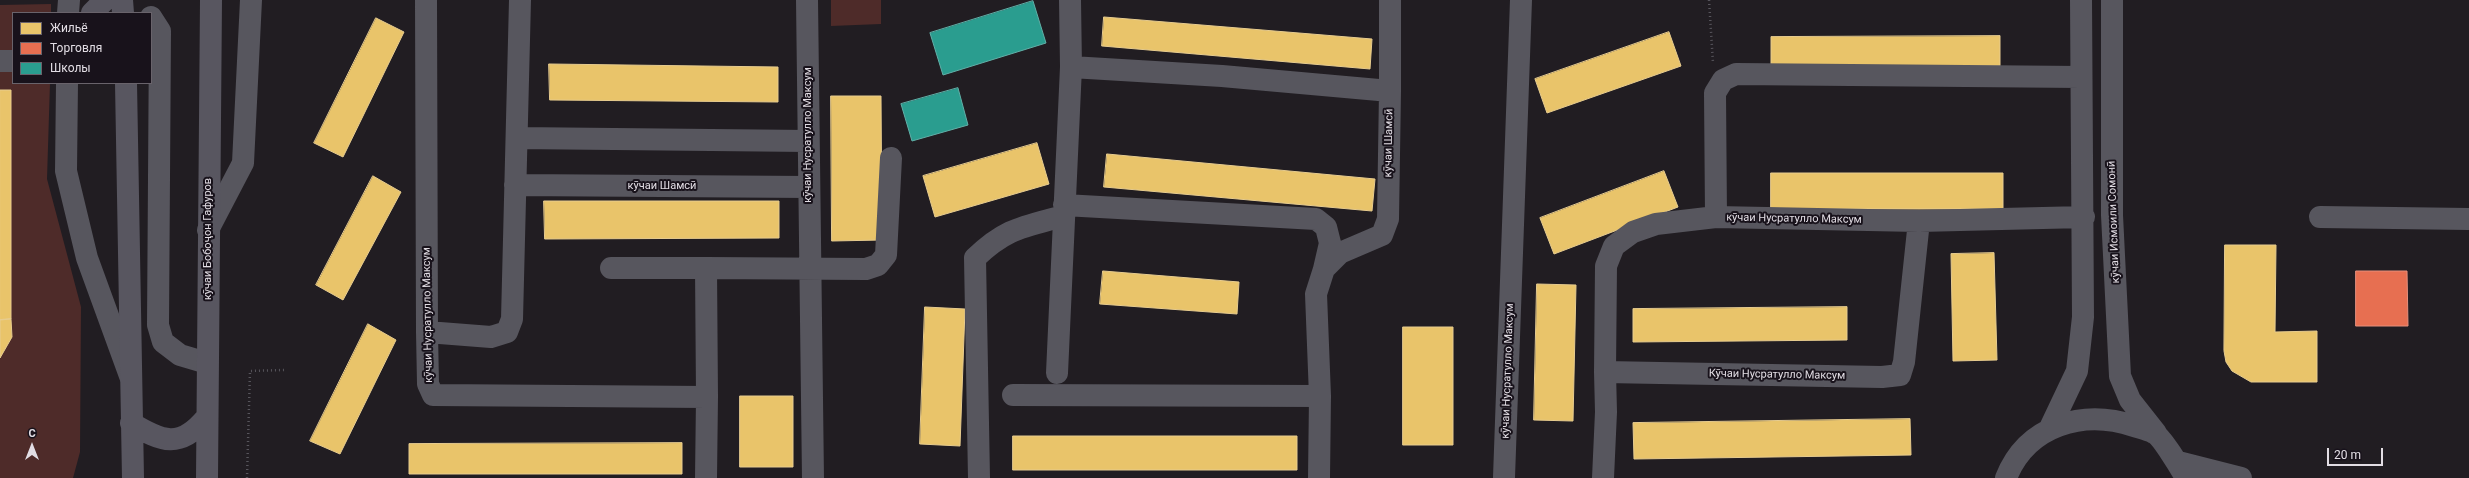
<!DOCTYPE html>
<html>
<head>
<meta charset="utf-8">
<style>
	body { margin:0 }
	#map { position:relative; width:2469px; height:478px; overflow:hidden; background:#211d22; font-family:Roboto,sans-serif }
	canvas { display:block }
	.legend { position:absolute; left:12px; top:12px; width:140px; height:72px; box-sizing:border-box; background:#18121b; border:1px solid #69636b; margin:0; padding:5px 7px; list-style:none; font-size:12px; color:#e2dde4 }
	.legend li { display:flex; align-items:center; gap:8px; height:20px }
	.legend b { width:20px; border:1px solid #69636b }
	.north { position:absolute; left:12px; top:426px; width:40px; height:40px; -webkit-text-stroke:3px #18121b; paint-order:stroke; rotate:0deg; font-size:11px; font-weight:700; line-height:16px; text-align:center; color:#e2dde4 }
	.north::after { content:''; display:block; margin:auto; width:14px; height:18px; background:#e2dde4; clip-path:polygon(50% 0,100% 100%,50% 72%,0 100%) }
	.scale { position:absolute; left:2327px; top:448px; width:56px; height:18px; box-sizing:border-box; border:2px solid #e2dde4; border-top:0; padding-left:5px; font-size:12px; line-height:14px; white-space:nowrap; color:#e2dde4; -webkit-text-stroke:3px #18121b; paint-order:stroke }
</style>
</head>
<body>
<div id="map">
<canvas width="2469" height="478"></canvas>
<ul class="legend">
<li><b style="height:11px;background:#e9c46a"></b>Жильё</li>
<li><b style="height:11px;background:#e76f51"></b>Торговля</li>
<li><b style="height:11px;background:#2a9d8f"></b>Школы</li>
</ul>
<div class="north">С</div>
<div class="scale">20 m</div>
</div>
<script>
const g = document.querySelector('canvas').getContext('2d');
g.lineJoin = 'round';
function paint(path, color) { g.fillStyle = color; g.fill(path, 'evenodd'); }
function strokePath(path, color, width, dash) { g.strokeStyle = color; g.lineWidth = width; g.lineCap = dash ? 'butt' : 'round'; g.setLineDash(dash || []); g.stroke(path); }
function drawText(font, color, halo, rows, align = 'center') {
  g.font = font + ' Roboto,sans-serif'; g.lineWidth = 4; g.setLineDash([]); g.textBaseline = 'middle'; g.strokeStyle = halo; g.fillStyle = color; for (const [text, x, y, turn = 0] of rows) {
    g.save(); g.translate(x, y); g.rotate((+turn || 0) * Math.PI / 180); g.textAlign = isNaN(turn) ? turn : align; if (halo) g.strokeText(text, 0, 0); g.fillText(text, 0, 0); g.restore();
  }
}
paint(new Path2D(`
	M 831,0 L 881,0 L 881,24 L 831,26 Z
	M 51,4 L 51,13 L 13,13 L 13,83 L 50,83 L 47,179 L 81,307 L 80,452 L 73,478 L 0,478 L 0,5 Z`), '#4e2b29');
const homes = new Path2D(`
	M 1104,17 L 1372,39 L 1370,69 L 1102,46 Z
	M 376,18 L 404,32 L 343,157 L 314,143 Z
	M 1669,32 L 1681,66 L 1547,113 L 1535,79 Z
	M 2000,36 L 2000,66 L 1771,67 L 1771,37 Z
	M 549,64 L 778,67 L 778,102 L 550,100 Z
	M 0,90 L 11,90 L 11,319 L 0,320 Z
	M 831,96 L 881,96 L 882,240 L 832,241 Z
	M 1037,143 L 1049,184 L 935,217 L 923,176 Z
	M 1107,154 L 1375,179 L 1372,211 L 1104,187 Z
	M 1664,171 L 1678,207 L 1554,254 L 1540,218 Z
	M 1771,173 L 2003,173 L 2003,209 L 1771,209 Z
	M 373,176 L 401,192 L 343,300 L 316,285 Z
	M 544,201 L 779,201 L 779,238 L 545,239 Z
	M 2225,245 L 2276,245 L 2275,332 L 2317,331 L 2317,382 L 2251,382 L 2232,371 L 2226,362 L 2224,351 Z
	M 1994,253 L 1997,360 L 1953,361 L 1951,254 Z
	M 1103,271 L 1239,282 L 1237,314 L 1100,304 Z
	M 1537,284 L 1576,285 L 1573,421 L 1534,420 Z
	M 925,307 L 965,309 L 960,446 L 920,444 Z
	M 1847,307 L 1847,340 L 1633,342 L 1633,309 Z
	M 11,319 L 12,337 L 0,358 L 0,320 Z
	M 368,324 L 396,340 L 340,454 L 310,441 Z
	M 1403,327 L 1453,327 L 1453,445 L 1403,445 Z
	M 740,396 L 793,396 L 793,467 L 740,467 Z
	M 1910,419 L 1911,455 L 1634,459 L 1633,423 Z
	M 1013,436 L 1297,436 L 1297,470 L 1013,470 Z
	M 682,443 L 682,474 L 409,474 L 409,444 Z`);
paint(homes, '#e9c46a');
strokePath(homes, '#e7cc8f', 1);
const shops = new Path2D(`
	M 2356,271 L 2407,271 L 2408,326 L 2356,326 Z`);
paint(shops, '#e76f51');
strokePath(shops, '#e6907d', 1);
const schools = new Path2D(`
	M 1033,1 L 1046,43 L 943,75 L 930,33 Z
	M 958,88 L 968,125 L 912,141 L 901,104 Z`);
paint(schools, '#2a9d8f');
strokePath(schools, '#61b0a8', 1);
strokePath(new Path2D(`
	M 1709,0 L 1713,63
	M 247,478 L 250,371 L 284,370`), '#57555c', 2.5, [1, 3]);
strokePath(new Path2D(`
	M 426,0 L 427,332 L 428,384 L 433,395 L 707,397 L 706,478
	M 807,0 L 813,478
	M 1390,0 L 1390,91
	M 2112,0 L 2112,215 L 2120,376 L 2130,400 L 2156,433
	M 68,13 L 69,0
	M 151,17 L 160,31 L 158,325 L 163,342 L 180,355 L 207,363
	M 0,61 L 13,61
	M 1071,67 L 1222,76 L 1390,91 L 1388,219 L 1382,235 L 1340,253 L 1324,269 L 1316,294 L 1320,396 L 1319,478
	M 2081,77 L 1736,74 L 1723,80 L 1715,93 L 1716,217 L 1919,221 L 2084,217
	M 67,83 L 66,171 L 87,258 L 130,376
	M 517,138 L 808,141
	M 515,185 L 809,187
	M 1064,205 L 1316,219 L 1326,227 L 1330,243 L 1324,269
	M 2320,217 L 2469,219
	M 208,230 L 243,163 L 251,0
	M 611,268 L 706,268 L 707,397
	M 706,268 L 866,269 L 878,265 L 886,255 L 891,158
	M 427,332 L 491,337 L 507,332 L 512,319 L 520,0
	M 1605,372 L 1606,266 L 1614,246 L 1633,232 L 1656,224 L 1716,217
	M 1057,373 L 1071,67 L 1070,0
	M 1013,395 L 1320,396
	M 2049,430 L 2077,371 L 2083,317 L 2081,0
	M 2178,462 L 2241,478
	M 979,478 L 975,258 C 1006,228 1023,227 1063,216
	M 1504,478 L 1521,0
	M 1603,478 L 1606,412 L 1605,372 L 1882,377 L 1900,375 L 1904,362 L 1919,221
	M 2006,478 C 2027,425 2083,409 2134,426 C 2140,428 2149,430 2154,433 C 2162,437 2181,469 2186,478`), '#57565e', 22);
strokePath(new Path2D(`
	M 122,0 L 123,13
	M 92,13 L 105,0
	M 126,83 L 133,478
	M 131,423 C 162,442 180,449 206,418
	M 207,478 L 211,0`), '#585660', 22);
drawText('11px', '#e2dde4', '#18121b', [
	["кӯчаи Нусратулло Максум",808,135,-90],
	["кӯчаи Шамсӣ",1389,143,-89],
	["кӯчаи Шамсӣ",662,186],
	["кӯчаи Нусратулло Максум",1794,219,1],
	["кӯчаи Исмоили Сомонӣ",2114,222,-92],
	["кӯчаи Бобоҷон Гафуров",208,239,-90],
	["кӯчаи Нусратулло Максум",428,315,-91],
	["кӯчаи Нусратулло Максум",1508,371,-88],
	["Кӯчаи Нусратулло Максум",1777,375,1]
]);
</script>
</body>
</html>
